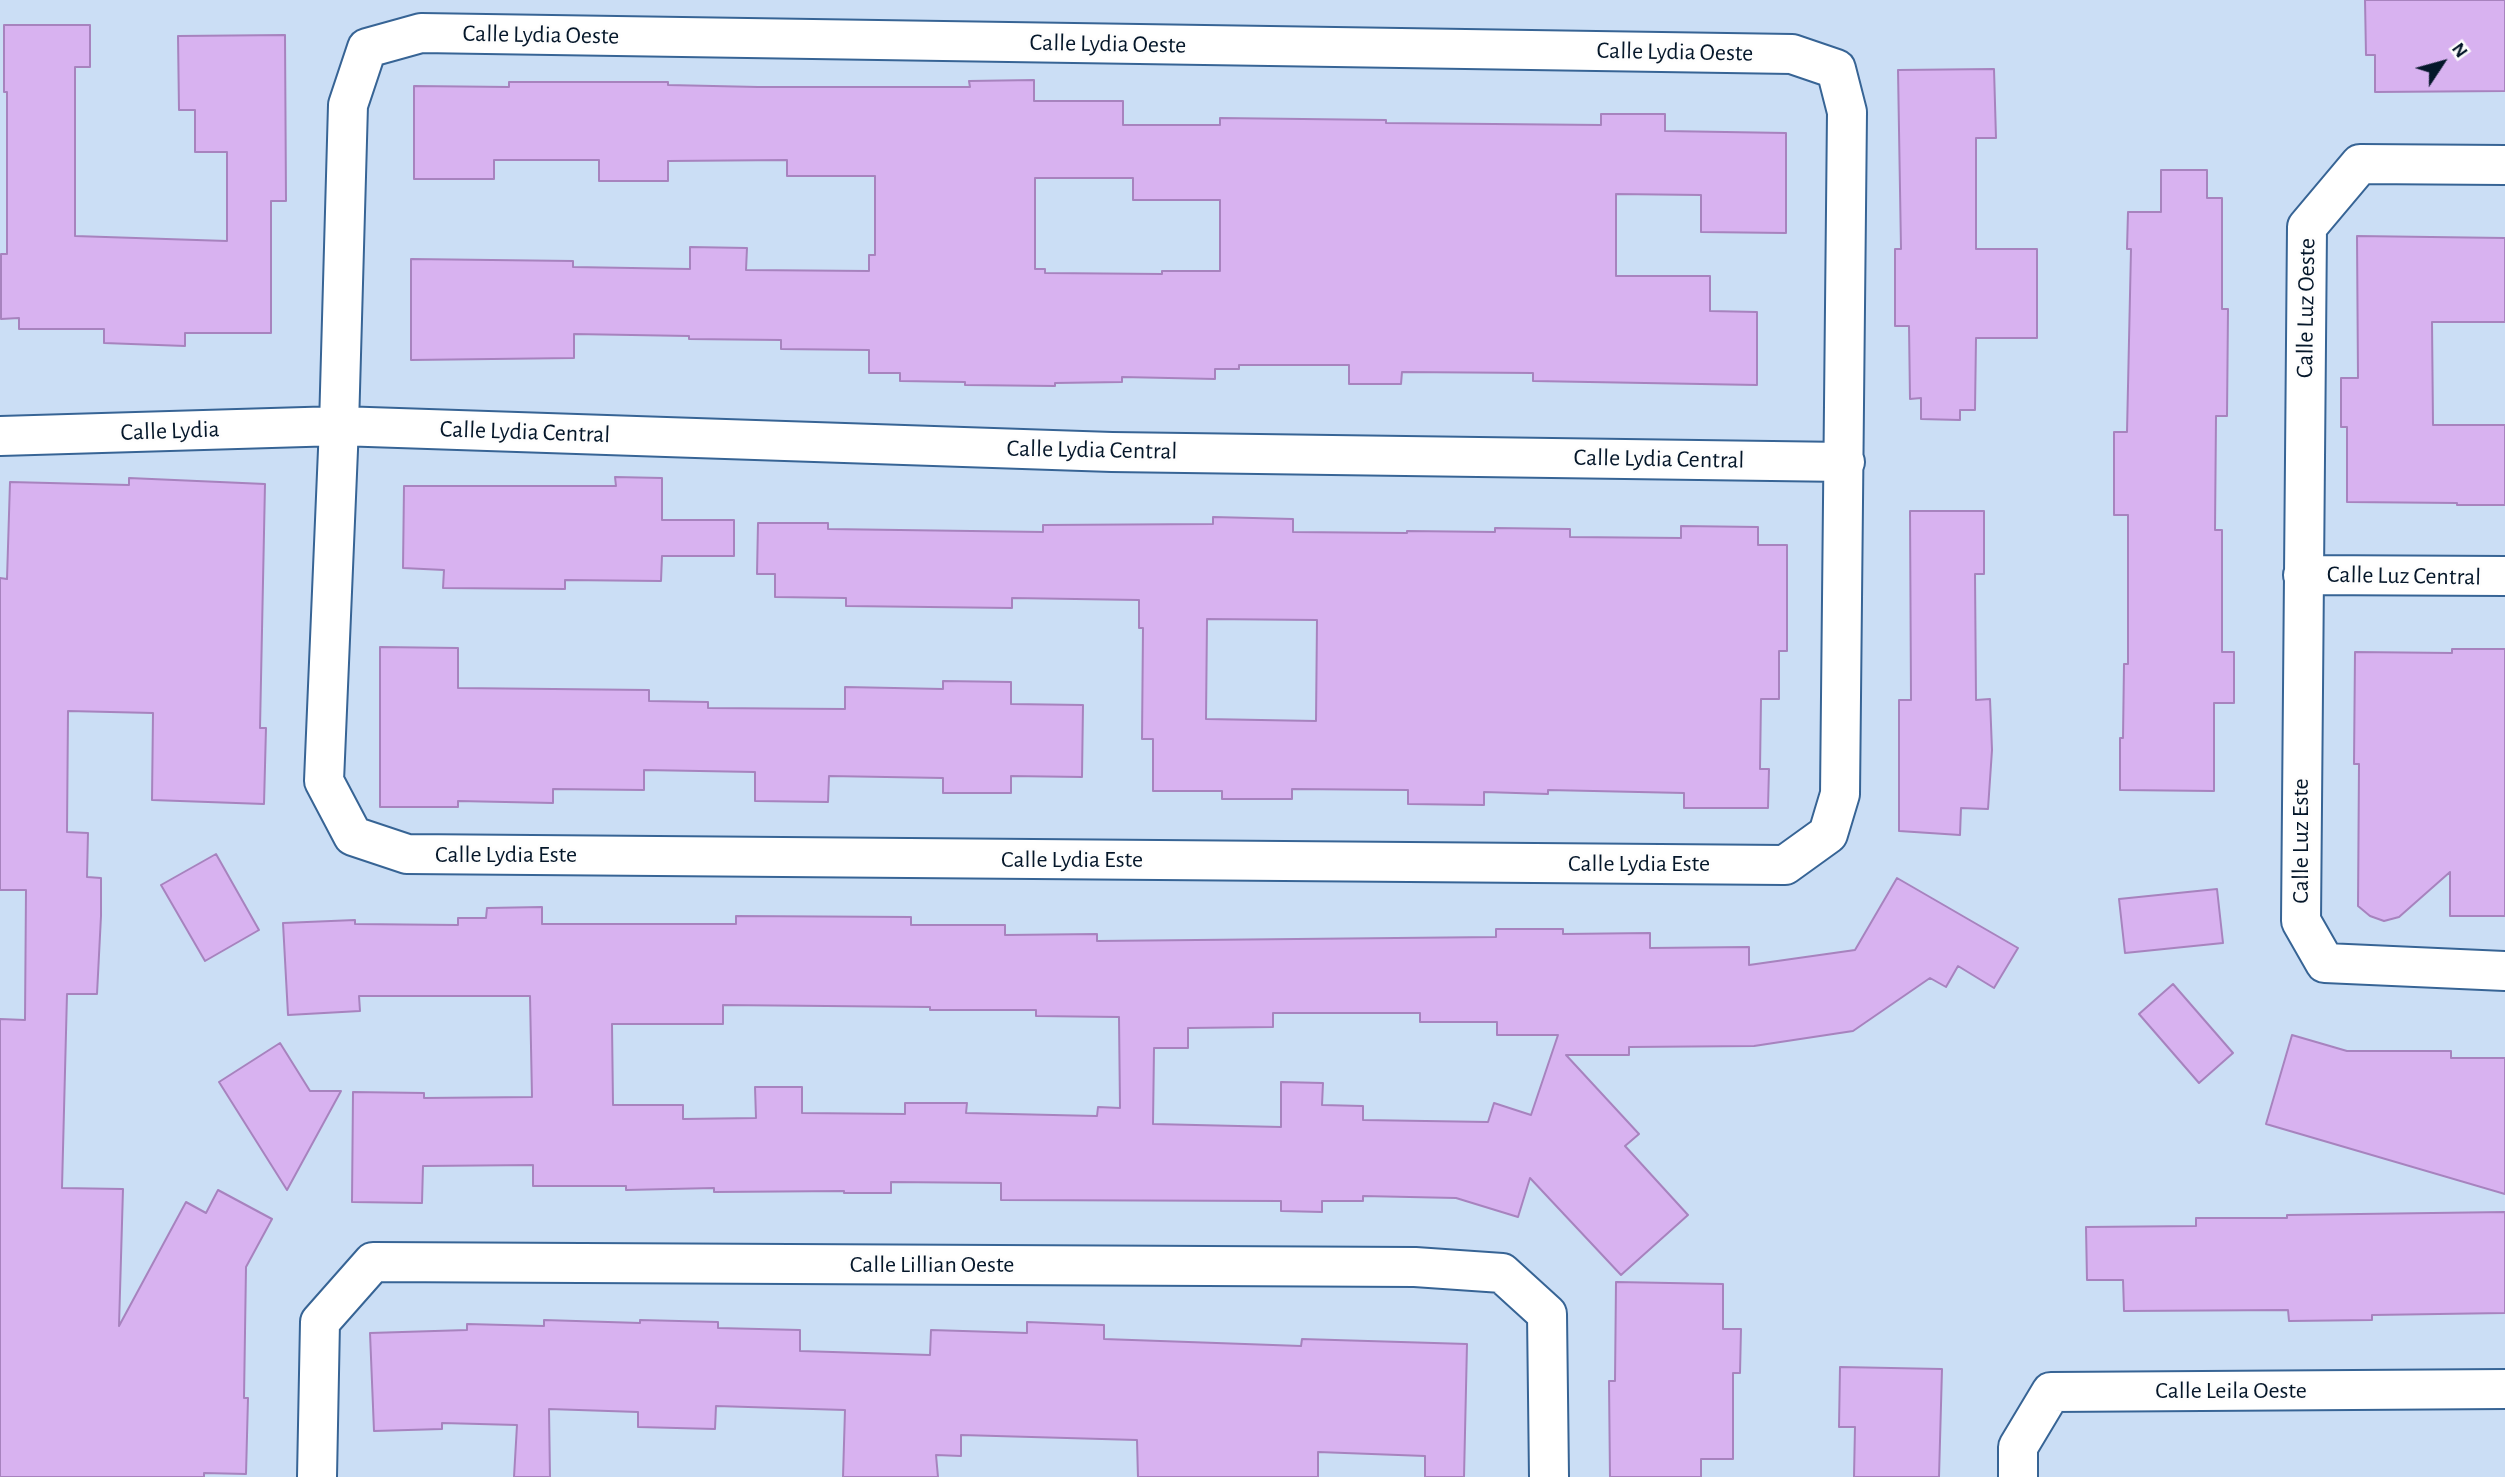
<!DOCTYPE html>
<html>
<head>
<meta charset="utf-8">
<style>
	body { margin:0 }
	#map { position:relative; width:2505px; height:1477px; overflow:hidden; background:#cbdef5; font-family:"Alegreya Sans",sans-serif }
	canvas { display:block }
	.north { position:absolute; left:2407px; top:28px; width:70px; height:70px; -webkit-text-stroke:5px #fdfdfd; paint-order:stroke; rotate:54deg; font-size:19px; font-weight:700; line-height:28px; text-align:center; color:#05172a }
	.north::after { content:''; display:block; margin:auto; width:24px; height:32px; background:#05172a; clip-path:polygon(50% 0,100% 100%,50% 72%,0 100%) }
</style>
</head>
<body>
<div id="map">
<canvas width="2505" height="1477"></canvas>
<div class="north">N</div>
</div>
<script>
const g = document.querySelector('canvas').getContext('2d');
g.lineJoin = 'round';
function paint(path, color) { g.fillStyle = color; g.fill(path, 'evenodd'); }
function strokePath(path, color, width, dash) { g.strokeStyle = color; g.lineWidth = width; g.lineCap = dash ? 'butt' : 'round'; g.setLineDash(dash || []); g.stroke(path); }
function drawText(font, color, halo, rows, align = 'center') {
  g.font = font + ' "Alegreya Sans",sans-serif'; g.lineWidth = 5; g.setLineDash([]); g.textBaseline = 'middle'; g.strokeStyle = halo; g.fillStyle = color; for (const [text, x, y, turn = 0] of rows) {
    g.save(); g.translate(x, y); g.rotate((+turn || 0) * Math.PI / 180); g.textAlign = isNaN(turn) ? turn : align; if (halo) g.strokeText(text, 0, 0); g.fillText(text, 0, 0); g.restore();
  }
}
const building = new Path2D(`
	M 2365,0 L 2505,0 L 2505,91 L 2375,92 L 2375,55 L 2366,55 Z
	M 4,25 L 90,25 L 90,67 L 75,67 L 75,236 L 227,241 L 227,152 L 195,152 L 195,110 L 179,110 L 178,36 L 285,35 L 286,201 L 271,201 L 271,333 L 185,333 L 185,346 L 104,343 L 104,329 L 19,329 L 19,318 L 1,319 L 1,254 L 7,254 L 7,92 L 4,92 Z
	M 1994,69 L 1996,138 L 1976,138 L 1976,249 L 2037,249 L 2037,338 L 1976,338 L 1975,410 L 1960,410 L 1960,420 L 1921,419 L 1921,398 L 1910,399 L 1909,326 L 1895,326 L 1895,249 L 1901,249 L 1898,70 Z
	M 1034,80 L 1034,101 L 1123,101 L 1123,125 L 1220,125 L 1220,118 L 1386,120 L 1386,123 L 1601,125 L 1601,114 L 1665,114 L 1665,131 L 1786,133 L 1786,233 L 1701,232 L 1701,195 L 1616,194 L 1616,276 L 1710,276 L 1710,311 L 1757,312 L 1757,385 L 1533,381 L 1533,373 L 1402,372 L 1401,384 L 1349,384 L 1349,365 L 1239,365 L 1239,369 L 1215,369 L 1215,379 L 1122,377 L 1122,382 L 1055,383 L 1055,386 L 965,385 L 965,382 L 900,381 L 900,373 L 869,373 L 869,350 L 781,349 L 781,340 L 689,339 L 689,336 L 574,334 L 574,358 L 411,360 L 411,259 L 573,261 L 573,267 L 690,269 L 690,247 L 747,248 L 746,270 L 869,271 L 869,255 L 875,255 L 875,176 L 787,176 L 787,160 L 668,161 L 668,181 L 599,181 L 599,160 L 494,160 L 494,179 L 414,179 L 414,86 L 509,87 L 509,82 L 668,82 L 668,85 L 758,87 L 970,87 L 969,81 ZM 1035,178 L 1133,178 L 1133,200 L 1220,200 L 1220,271 L 1162,271 L 1162,274 L 1045,273 L 1045,269 L 1035,269 Z
	M 2161,170 L 2207,170 L 2207,198 L 2222,198 L 2222,309 L 2228,309 L 2227,416 L 2216,416 L 2215,530 L 2222,530 L 2222,652 L 2234,652 L 2234,703 L 2214,703 L 2214,791 L 2120,790 L 2120,738 L 2123,738 L 2124,664 L 2128,664 L 2128,515 L 2114,515 L 2114,432 L 2127,432 L 2131,249 L 2127,249 L 2128,212 L 2161,212 Z
	M 2357,236 L 2505,238 L 2505,322 L 2432,322 L 2433,425 L 2505,425 L 2505,505 L 2457,505 L 2457,503 L 2347,502 L 2347,427 L 2341,427 L 2341,378 L 2358,378 Z
	M 615,477 L 662,478 L 662,520 L 734,520 L 734,556 L 662,556 L 661,581 L 565,580 L 565,589 L 443,588 L 444,570 L 403,568 L 404,486 L 616,486 Z
	M 129,478 L 265,484 L 260,728 L 266,728 L 264,804 L 152,800 L 153,713 L 68,711 L 67,832 L 88,833 L 87,877 L 101,878 L 101,916 L 97,994 L 67,994 L 62,1188 L 123,1189 L 119,1326 L 186,1202 L 206,1213 L 218,1190 L 272,1219 L 246,1267 L 244,1398 L 248,1398 L 246,1474 L 204,1473 L 204,1477 L 0,1477 L 0,1019 L 25,1020 L 26,890 L 0,890 L 0,578 L 7,579 L 10,482 L 129,485 Z
	M 1910,511 L 1984,511 L 1984,574 L 1975,574 L 1976,700 L 1990,699 L 1992,750 L 1988,809 L 1961,808 L 1960,835 L 1899,831 L 1899,700 L 1911,700 Z
	M 1213,517 L 1293,519 L 1293,532 L 1407,533 L 1407,531 L 1495,532 L 1495,528 L 1570,529 L 1570,537 L 1681,538 L 1681,526 L 1758,527 L 1758,545 L 1787,545 L 1787,651 L 1779,651 L 1779,699 L 1761,699 L 1760,769 L 1769,769 L 1768,808 L 1684,808 L 1684,793 L 1548,790 L 1548,794 L 1484,792 L 1484,805 L 1408,804 L 1408,790 L 1292,789 L 1292,799 L 1222,799 L 1222,791 L 1153,791 L 1153,739 L 1142,739 L 1143,628 L 1139,628 L 1139,600 L 1012,598 L 1012,608 L 846,606 L 846,598 L 775,597 L 775,574 L 757,574 L 758,523 L 828,523 L 828,529 L 1043,532 L 1043,525 L 1213,524 ZM 1207,619 L 1317,620 L 1316,721 L 1206,719 Z
	M 380,647 L 458,648 L 458,688 L 649,690 L 649,701 L 708,702 L 708,708 L 845,709 L 845,687 L 943,689 L 943,681 L 1011,682 L 1011,704 L 1083,705 L 1082,777 L 1011,776 L 1011,793 L 943,793 L 943,778 L 829,776 L 828,802 L 755,801 L 755,772 L 644,770 L 644,790 L 553,789 L 553,803 L 458,801 L 458,807 L 380,807 Z
	M 2452,649 L 2505,649 L 2505,916 L 2450,916 L 2450,872 L 2399,917 L 2384,921 L 2370,916 L 2358,906 L 2359,764 L 2354,764 L 2355,652 L 2452,653 Z
	M 216,854 L 259,930 L 205,961 L 161,885 Z
	M 1897,878 L 2018,948 L 1994,988 L 1958,966 L 1946,987 L 1930,978 L 1853,1031 L 1754,1046 L 1629,1047 L 1629,1055 L 1566,1055 L 1639,1134 L 1625,1146 L 1688,1215 L 1621,1275 L 1530,1178 L 1518,1217 L 1456,1198 L 1363,1196 L 1363,1201 L 1322,1201 L 1322,1212 L 1281,1211 L 1281,1201 L 1001,1200 L 1001,1183 L 891,1182 L 891,1193 L 844,1193 L 844,1191 L 714,1192 L 714,1188 L 626,1190 L 626,1186 L 533,1186 L 533,1165 L 423,1166 L 422,1203 L 352,1202 L 353,1092 L 424,1093 L 424,1098 L 532,1097 L 530,996 L 359,996 L 360,1011 L 288,1015 L 283,923 L 355,920 L 355,924 L 458,925 L 458,918 L 486,918 L 487,908 L 542,907 L 542,924 L 736,924 L 736,916 L 911,917 L 911,925 L 1005,925 L 1005,935 L 1097,934 L 1097,941 L 1496,937 L 1496,929 L 1563,929 L 1563,934 L 1650,933 L 1650,948 L 1749,947 L 1749,965 L 1855,950 ZM 723,1005 L 930,1007 L 930,1010 L 1036,1010 L 1036,1016 L 1119,1017 L 1120,1108 L 1098,1107 L 1097,1116 L 966,1113 L 967,1103 L 905,1103 L 905,1114 L 802,1113 L 802,1087 L 755,1087 L 756,1118 L 683,1119 L 683,1105 L 613,1105 L 612,1024 L 723,1024 ZM 1273,1013 L 1420,1013 L 1420,1022 L 1497,1022 L 1497,1035 L 1558,1035 L 1531,1115 L 1494,1103 L 1488,1122 L 1363,1120 L 1363,1106 L 1322,1105 L 1323,1083 L 1281,1082 L 1281,1127 L 1153,1124 L 1154,1048 L 1188,1048 L 1188,1028 L 1273,1027 Z
	M 2217,889 L 2223,943 L 2125,953 L 2119,899 Z
	M 2173,984 L 2233,1053 L 2199,1083 L 2139,1014 Z
	M 2292,1035 L 2347,1051 L 2451,1051 L 2451,1058 L 2505,1058 L 2505,1194 L 2266,1124 Z
	M 280,1043 L 310,1091 L 341,1091 L 287,1190 L 219,1082 Z
	M 2505,1212 L 2505,1313 L 2372,1315 L 2372,1320 L 2289,1321 L 2288,1310 L 2124,1311 L 2123,1280 L 2087,1280 L 2086,1227 L 2196,1226 L 2196,1218 L 2287,1218 L 2287,1215 Z
	M 1616,1282 L 1723,1284 L 1723,1329 L 1741,1329 L 1740,1373 L 1733,1373 L 1733,1459 L 1701,1459 L 1701,1477 L 1610,1477 L 1609,1381 L 1615,1381 Z
	M 544,1320 L 640,1323 L 640,1320 L 718,1322 L 718,1328 L 800,1330 L 800,1351 L 930,1355 L 931,1330 L 1027,1333 L 1027,1322 L 1104,1325 L 1104,1339 L 1301,1346 L 1302,1339 L 1467,1344 L 1464,1477 L 1425,1477 L 1425,1456 L 1318,1452 L 1318,1477 L 1138,1477 L 1137,1440 L 961,1435 L 961,1456 L 936,1455 L 938,1477 L 843,1477 L 845,1410 L 716,1406 L 715,1429 L 638,1427 L 638,1412 L 549,1409 L 550,1477 L 514,1477 L 517,1425 L 442,1423 L 442,1429 L 374,1431 L 370,1333 L 467,1330 L 467,1324 L 544,1326 Z
	M 1840,1367 L 1942,1369 L 1939,1477 L 1854,1477 L 1855,1427 L 1839,1427 Z`);
paint(building, '#d8b2f0');
strokePath(building, '#a783be', 2);
const minor = new Path2D(`
	M 421,33 L 1792,54 L 1836,69 L 1847,112 L 1840,794 L 1828,834 L 1785,865 L 407,854 L 353,836 L 324,781 L 339,426 L 348,105 L 367,48 Z
	M 2505,165 L 2360,164 L 2307,227 L 2301,921 L 2325,963 L 2505,971
	M 0,436 L 339,426 L 1112,452 L 1845,462
	M 2303,575 L 2505,576
	M 317,1477 L 320,1322 L 373,1262 L 1415,1267 L 1502,1273 L 1547,1314 L 1549,1477
	M 2018,1477 L 2018,1447 L 2051,1392 L 2505,1389`);
strokePath(minor, '#376495', 42);
strokePath(minor, '#fff', 38);
drawText('24px', '#05172a', '#fdfdfd', [
	["Calle Lydia Oeste",541,35,1],
	["Calle Lydia Oeste",1108,44,1],
	["Calle Lydia Oeste",1675,52,1],
	["Calle Luz Oeste",2306,308,-89],
	["Calle Lydia",170,431,-2],
	["Calle Lydia Central",525,432,2],
	["Calle Lydia Central",1092,450,1],
	["Calle Lydia Central",1659,459,1],
	["Calle Luz Central",2404,576,1],
	["Calle Luz Este",2301,841,-90],
	["Calle Lydia Este",506,855],
	["Calle Lydia Este",1072,860],
	["Calle Lydia Este",1639,864],
	["Calle Lillian Oeste",932,1265],
	["Calle Leila Oeste",2231,1391]
]);
</script>
</body>
</html>
